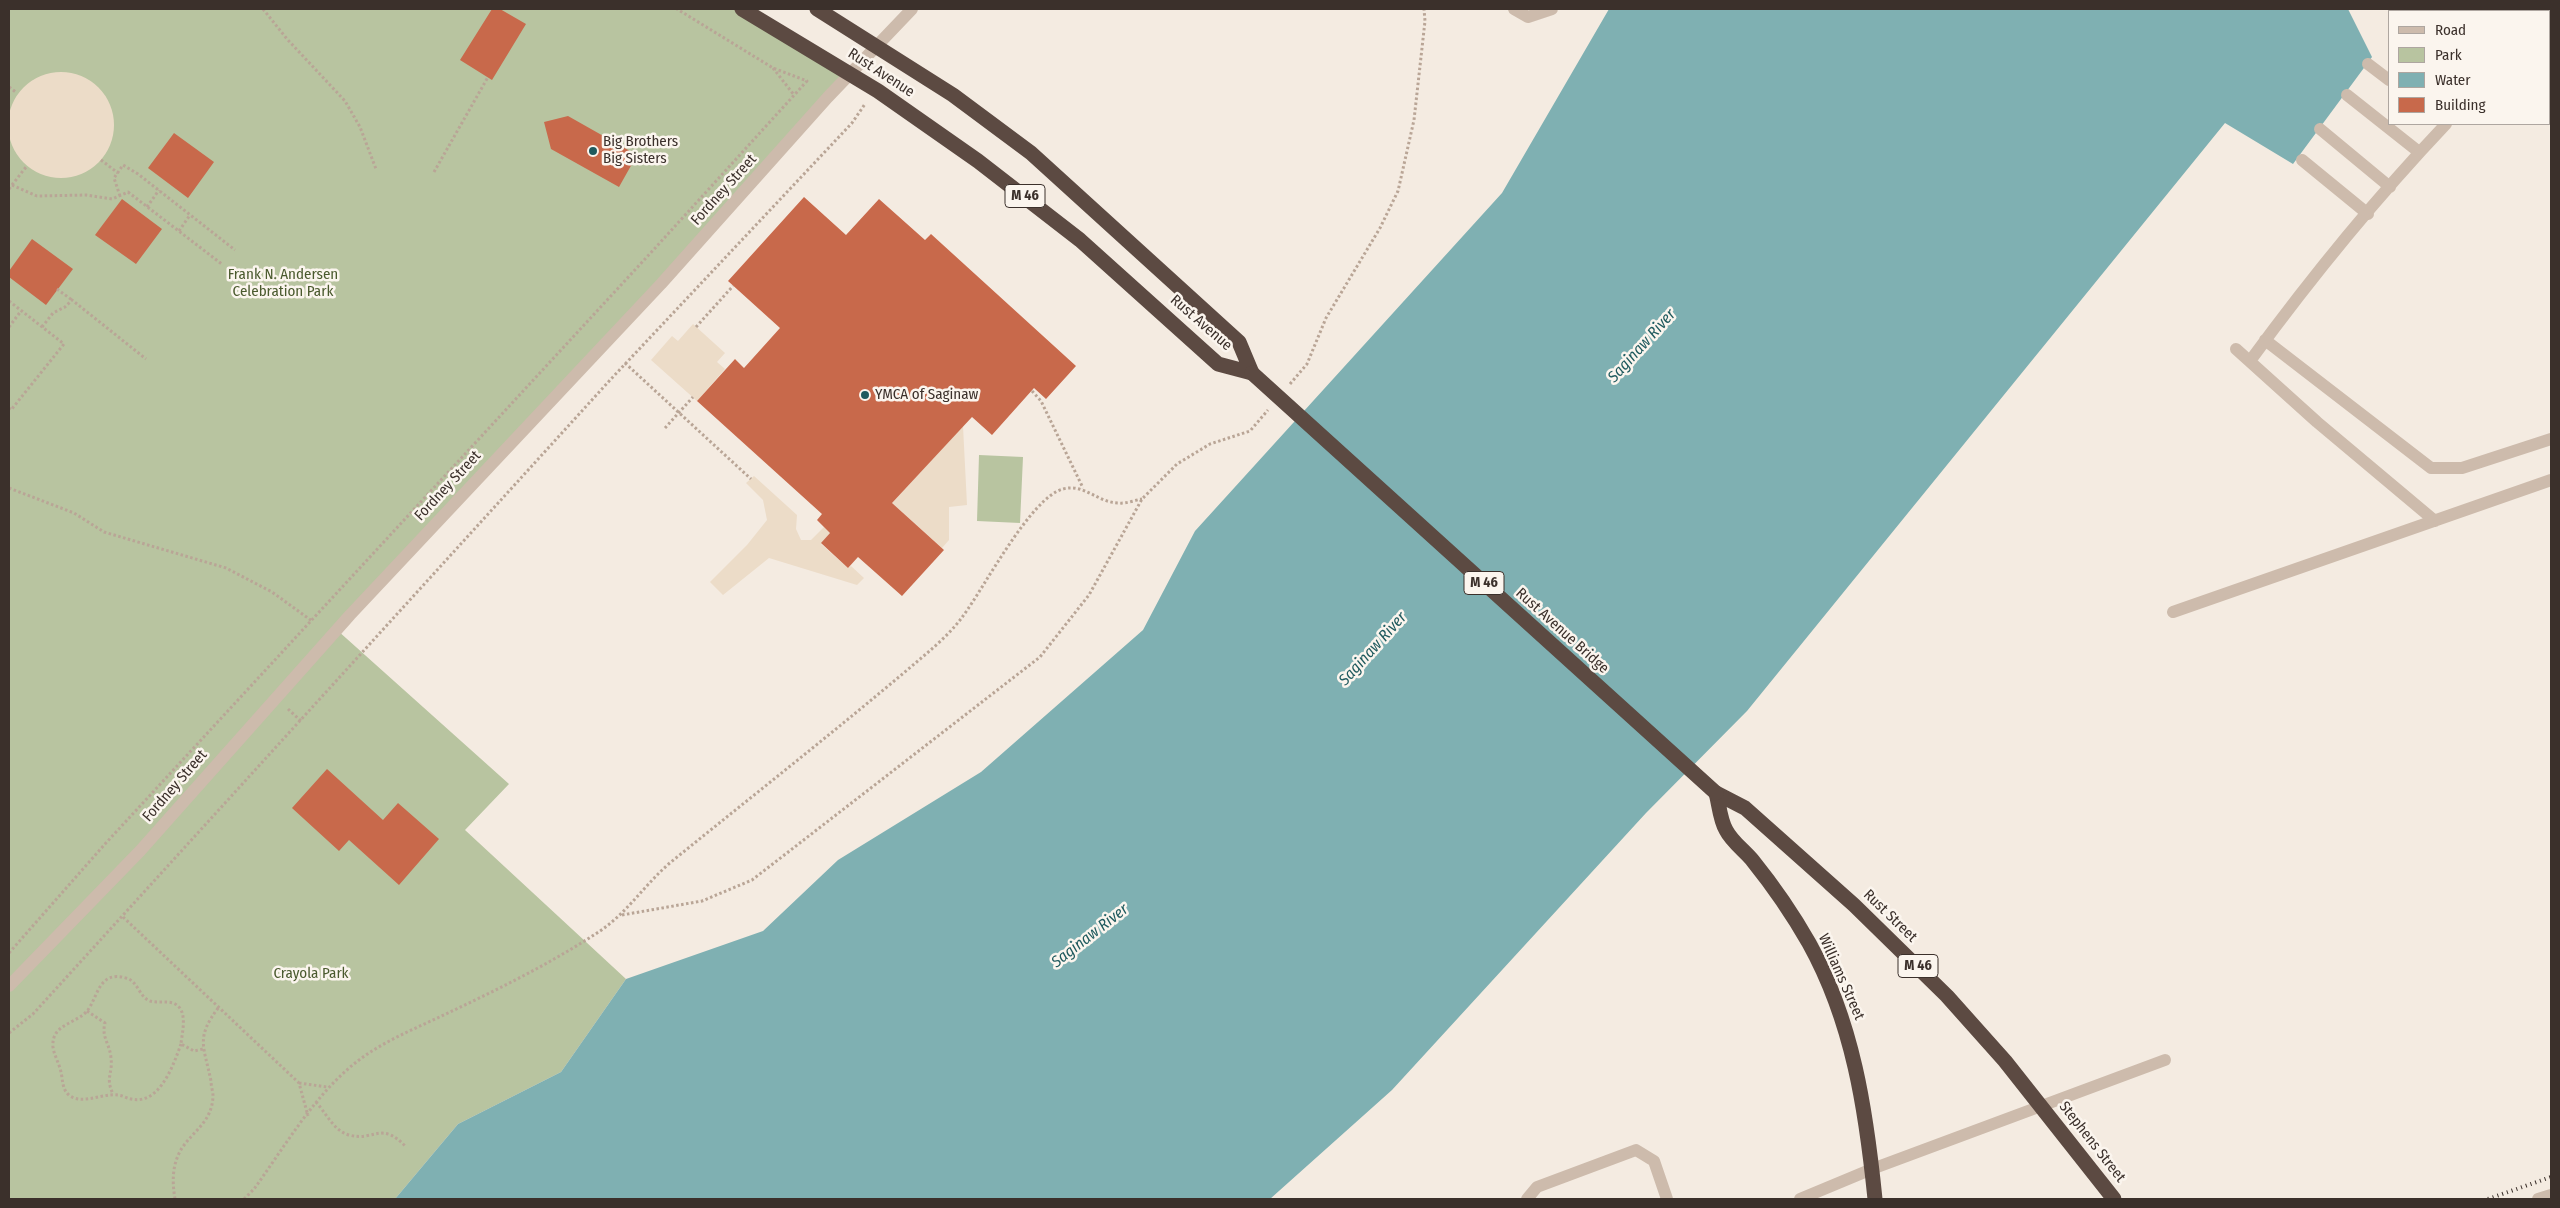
<!DOCTYPE html>
<html>
<head>
<meta charset="utf-8">
<style>
	body { margin:0 }
	#map { position:relative; width:2560px; height:1208px; overflow:hidden; background:#f4ebe1; font-family:"Fira Sans Condensed",sans-serif }
	canvas { display:block }
	.frame { position:absolute; inset:0; border:10px solid #3b302b; pointer-events:none }
	.legend { position:absolute; left:2388px; top:10px; width:162px; height:115px; box-sizing:border-box; background:#fbf5ee; border:1px solid #aea6a0; margin:0; padding:6px 9px; list-style:none; font-size:15px; color:#3b302b }
	.legend li { display:flex; align-items:center; gap:10px; height:25px }
	.legend b { width:25px; border:1px solid #aea6a0 }
</style>
</head>
<body>
<div id="map">
<canvas width="2560" height="1208"></canvas>
<div class="frame"></div>
<ul class="legend">
<li><b style="height:6px;background:#cdbbac"></b>Road</li>
<li><b style="height:14px;background:#b8c4a0"></b>Park</li>
<li><b style="height:14px;background:#7fb0b2"></b>Water</li>
<li><b style="height:14px;background:#c8694b"></b>Building</li>
</ul>
</div>
<script>
const g = document.querySelector('canvas').getContext('2d');
g.lineJoin = 'round';
function paint(path, color) { g.fillStyle = color; g.fill(path, 'evenodd'); }
function strokePath(path, color, width, dash) { g.strokeStyle = color; g.lineWidth = width; g.lineCap = dash ? 'butt' : 'round'; g.setLineDash(dash || []); g.stroke(path); }
function drawText(font, color, halo, rows, align = 'center') {
  g.font = font + ' "Fira Sans Condensed",sans-serif'; g.lineWidth = 5; g.setLineDash([]); g.textBaseline = 'middle'; g.strokeStyle = halo; g.fillStyle = color; for (const [text, x, y, turn = 0] of rows) {
    g.save(); g.translate(x, y); g.rotate((+turn || 0) * Math.PI / 180); g.textAlign = isNaN(turn) ? turn : align; if (halo) g.strokeText(text, 0, 0); g.fillText(text, 0, 0); g.restore();
  }
}
paint(new Path2D(`
	M 9,9 L 742,9 L 851,75 L 337,630 L 509,784 L 465,830 L 626,979 L 561,1072 L 458,1124 L 395,1199 L 9,1199 Z
	M 979,455 L 1023,457 L 1020,523 L 977,521 Z`), '#b8c4a0');
paint(new Path2D(`
	M8 125a53 53 0 1 1 106 0a53 53 0 1 1-106 0Z
	M 693,324 L 725,353 L 717,362 L 725,369 L 697,401 L 651,360 L 672,336 L 678,341 Z
	M 963,426 L 967,505 L 949,507 L 949,540 L 942,548 L 892,503 Z
	M 754,476 L 797,515 L 796,529 L 801,540 L 811,540 L 824,527 L 830,533 L 821,544 L 848,568 L 851,566 L 864,578 L 857,585 L 769,558 L 723,595 L 710,582 L 747,545 L 767,520 L 763,500 L 746,483 Z`), '#ecdcc8');
paint(new Path2D(`
	M 1609,9 L 2348,9 L 2372,57 L 2293,164 L 2225,123 L 1747,711 L 1646,813 L 1392,1090 L 1270,1199 L 395,1199 L 458,1124 L 561,1072 L 626,979 L 763,931 L 838,860 L 981,772 L 1143,630 L 1195,531 L 1502,193 Z`), '#7fb0b2');
paint(new Path2D(`
	M 492,9 L 500,9 L 526,24 L 492,80 L 460,60 Z
	M 568,116 L 637,155 L 619,187 L 551,149 L 544,122 Z
	M 174,133 L 214,162 L 188,198 L 148,168 Z
	M 804,197 L 846,235 L 879,199 L 925,240 L 931,234 L 1076,366 L 1046,399 L 1034,388 L 992,435 L 972,417 L 892,503 L 944,550 L 902,596 L 858,557 L 848,568 L 821,543 L 830,533 L 817,520 L 822,514 L 697,401 L 735,359 L 744,368 L 780,328 L 728,281 Z
	M 122,199 L 162,229 L 136,264 L 95,235 Z
	M 32,239 L 73,269 L 46,305 L 9,277 L 9,271 Z
	M 327,769 L 383,820 L 398,803 L 439,839 L 399,885 L 349,840 L 339,851 L 292,808 Z`), '#c8694b');
strokePath(new Path2D(`
	M 263,9 L 287,39 L 345,101 L 360,127 L 376,169
	M 773,68 L 794,95
	M 9,87 L 17,93
	M 101,160 L 118,173
	M 434,172 L 488,77
	M 12,185 L 26,167
	M 9,189 L 12,185 L 37,196 L 86,195 L 112,199 L 128,192 L 223,265
	M 120,196 L 114,178 L 123,165 L 138,174 L 235,250
	M 147,207 L 159,190
	M 179,231 L 190,215
	M 57,289 L 72,300
	M 9,301 L 64,344 L 11,410 L 9,408
	M 9,327 L 21,311
	M 42,327 L 53,313 L 65,307 L 72,300 L 146,359
	M 696,327 L 733,286
	M 625,363 L 751,479
	M 1290,384 L 1307,364 L 1326,318 L 1380,228 L 1398,191 L 1414,120 L 1425,21 L 1424,9
	M 1032,391 L 1041,401 L 1083,488
	M 665,428 L 693,397
	M 9,488 L 74,513 L 104,532 L 226,568 L 272,592 L 312,621
	M 288,709 L 301,721
	M 622,915 L 702,901 L 752,880 L 1040,657 L 1089,595 L 1142,499 L 1177,464 L 1210,444 L 1250,431 L 1268,410
	M 123,917 L 299,1083 L 308,1116
	M 9,953 L 105,844 L 657,246 L 807,81 L 773,68 L 677,9
	M 87,1011 L 105,1023 C 101,1037 110,1044 111,1058 C 113,1074 105,1077 113,1094
	M 9,1033 L 33,1014 L 611,379 L 852,123 L 865,104
	M 181,1044 C 173,1066 158,1111 125,1097 C 108,1089 86,1106 70,1096 C 62,1090 63,1081 61,1072 C 59,1063 54,1055 53,1047 C 51,1024 76,1024 87,1011 C 98,998 98,970 126,978 C 138,981 139,997 150,1001 C 157,1003 166,1001 173,1003 C 189,1009 182,1032 181,1044 L 194,1051 L 203,1049
	M 299,1083 L 327,1087
	M 316,1102 C 326,1113 334,1131 349,1135 C 374,1142 381,1120 406,1147
	M 175,1199 C 172,1181 172,1164 182,1148 C 194,1130 212,1122 213,1096 C 213,1092 211,1086 211,1081 C 204,1046 195,1038 219,1007
	M 244,1199 L 254,1189 C 283,1149 311,1101 348,1069 C 377,1043 415,1029 450,1012 C 501,988 553,962 600,931 C 628,912 645,884 671,862 C 756,793 843,725 926,654 C 939,643 953,630 963,616 C 984,588 1031,497 1063,489 C 1084,483 1098,503 1119,503 C 1126,504 1135,500 1142,499`), '#b9a596', 3, [2.5, 2.5]);
strokePath(new Path2D(`
	M 1514,9 L 1528,17 L 1552,9
	M 2549,41 L 2551,41
	M 2368,64 L 2389,80
	M 2347,95 L 2419,152
	M 2320,129 L 2390,187
	M 2302,160 L 2368,214
	M 2265,340 L 2431,468 L 2462,468 L 2551,439
	M 2236,349 L 2317,422 L 2435,521
	M 2250,361 C 2310,279 2376,198 2446,124
	M 2173,612 L 2551,480
	M 9,986 L 140,851 L 350,615 L 661,284 L 828,97 L 912,9
	M 1527,1199 L 1537,1187 L 1636,1150 L 1654,1161 L 1667,1199
	M 1800,1199 L 1872,1169 L 2165,1060
	M 2538,1199 L 2551,1195`), '#cdbbac', 12);
strokePath(new Path2D(`
	M 742,9 L 878,91 L 978,161 L 1080,240 L 1218,364 L 1252,373
	M 817,9 L 953,95 L 1031,153 L 1239,342 L 1252,373
	M 1716,793 L 1745,808 L 1854,905 L 1947,996 L 2005,1061 L 2114,1199
	M 1716,793 C 1719,804 1720,820 1726,830 C 1732,842 1745,851 1753,861 C 1774,887 1793,915 1809,943 C 1853,1022 1866,1110 1875,1199`), '#5c4a42', 15);
strokePath(new Path2D(`
	M 2488,1199 L 2551,1177`), '#3b302b', 4, [1, 4]);
strokePath(new Path2D(`
	M 1252,373 L 1716,793`), '#5c4a42', 15);
for (const [x, y, r, color] of [
	[593,151,5,"#1f5a5e"],
	[865,395,5,"#1f5a5e"]
]) { const dot = new Path2D(); dot.arc(x, y, r, 0, 2 * Math.PI); g.fillStyle = color; g.fill(dot); strokePath(dot, '#fbf5ee', 2); }
for (const [x, y, w] of [
	[1025,196,40],
	[1484,583,40],
	[1918,966,40]
]) { const box = new Path2D(); box.roundRect(x - w / 2, y - 11.5, w, 23, 4); g.fillStyle = '#fbf5ee'; g.fill(box); strokePath(box, '#3b302b', 1); }
drawText('bold 14px', '#3b302b', null, [
	["M 46",1025,196],
	["M 46",1484,583],
	["M 46",1918,966]
]);
drawText('15px', '#3b302b', '#fbf5ee', [
	["Rust Avenue",881,73,33],
	["Fordney Street",724,190,-48],
	["Rust Avenue",1201,323,41],
	["Fordney Street",448,486,-47],
	["Rust Avenue Bridge",1562,631,42],
	["Fordney Street",175,786,-49],
	["Rust Street",1890,916,44],
	["Williams Street",1841,977,66],
	["Stephens Street",2092,1142,52]
]);
drawText('15px', '#3b302b', '#fbf5ee', [
	["Big Brothers",603,142],
	["Big Sisters",603,159],
	["YMCA of Saginaw",875,395]
], 'left');
drawText('15px', '#4a5a2e', '#fbf5ee', [
	["Frank N. Andersen",283,275],
	["Celebration Park",283,292],
	["Crayola Park",311,974]
]);
drawText('italic 16px', '#1f5a5e', '#fbf5ee', [
	["Saginaw River",1642,346,-48],
	["Saginaw River",1373,649,-48],
	["Saginaw River",1090,936,-38]
]);
</script>
</body>
</html>
